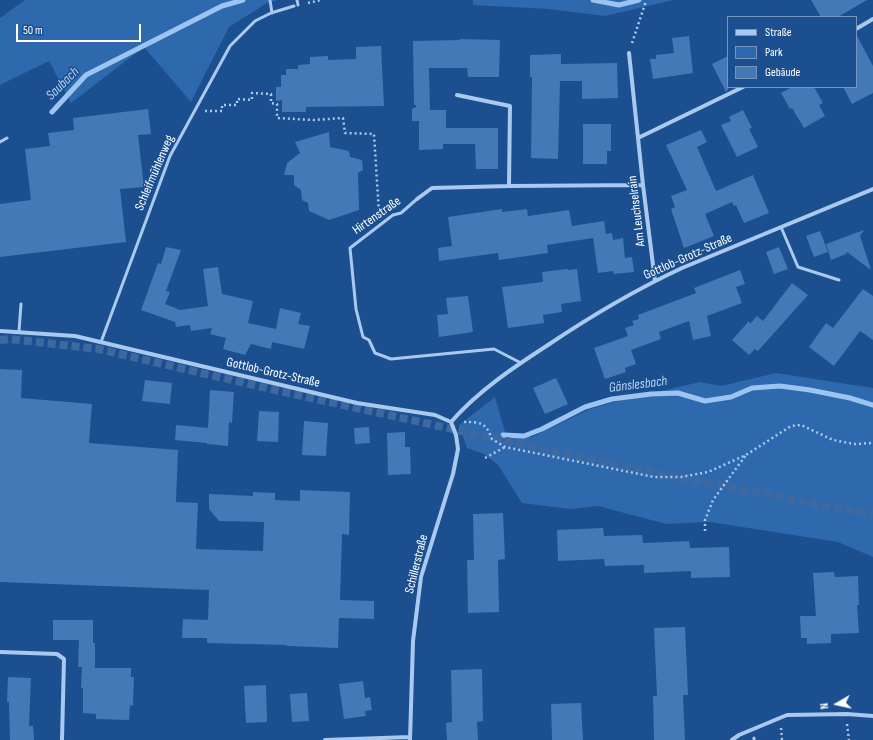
<!DOCTYPE html>
<html>
<head>
<meta charset="utf-8">
<style>
	body { margin:0 }
	#map { position:relative; width:873px; height:740px; overflow:hidden; background:#1b4f8f; font-family:"Sofia Sans Condensed",sans-serif }
	canvas { display:block }
	.legend { position:absolute; left:727px; top:16px; width:130px; height:72px; box-sizing:border-box; background:#1b4f8f; border:1px solid #7695bc; margin:0; padding:5px 7px; list-style:none; font-size:12px; color:#fff }
	.legend li { display:flex; align-items:center; gap:8px; height:20px }
	.legend b { width:20px; border:1px solid #7695bc }
	.north { position:absolute; left:817px; top:684px; width:40px; height:40px; -webkit-text-stroke:3px #1b4f8f; paint-order:stroke; rotate:261deg; font-size:11px; font-weight:700; line-height:16px; text-align:center; color:#fff }
	.north::after { content:''; display:block; margin:auto; width:14px; height:18px; background:#fff; clip-path:polygon(50% 0,100% 100%,50% 72%,0 100%) }
	.scale { position:absolute; left:16px; top:24px; width:125px; height:18px; box-sizing:border-box; border:2px solid #fff; border-top:0; padding-left:5px; font-size:12px; line-height:14px; white-space:nowrap; color:#fff; -webkit-text-stroke:3px #1b4f8f; paint-order:stroke }
</style>
</head>
<body>
<div id="map">
<canvas width="873" height="740"></canvas>
<ul class="legend">
<li><b style="height:5px;background:#a9c9ee"></b>Straße</li>
<li><b style="height:11px;background:#2e69ad"></b>Park</li>
<li><b style="height:11px;background:#4478b7"></b>Gebäude</li>
</ul>
<div class="north">N</div>
<div class="scale">50 m</div>
</div>
<script>
const g = document.querySelector('canvas').getContext('2d');
g.lineJoin = 'round';
function paint(path, color) { g.fillStyle = color; g.fill(path, 'evenodd'); }
function strokePath(path, color, width, dash) { g.strokeStyle = color; g.lineWidth = width; g.lineCap = dash ? 'butt' : 'round'; g.setLineDash(dash || []); g.stroke(path); }
function drawText(font, color, halo, rows, align = 'center') {
  g.font = font + ' "Sofia Sans Condensed",sans-serif'; g.lineWidth = 3; g.setLineDash([]); g.textBaseline = 'middle'; g.strokeStyle = halo; g.fillStyle = color; for (const [text, x, y, turn = 0] of rows) {
    g.save(); g.translate(x, y); g.rotate((+turn || 0) * Math.PI / 180); g.textAlign = isNaN(turn) ? turn : align; if (halo) g.strokeText(text, 0, 0); g.fillText(text, 0, 0); g.restore();
  }
}
paint(new Path2D(`
	M 25,0 L 278,0 L 267,3 L 229,27 L 191,102 L 144,47 L 71,103 L 49,61 L 0,85 L 0,18 Z
	M 473,0 L 673,0 L 605,16 L 548,9 L 473,5 Z
	M 776,373 L 873,388 L 873,557 L 838,542 L 710,522 L 666,524 L 598,506 L 570,509 L 522,503 L 498,465 L 484,454 L 467,448 L 459,425 L 495,397 L 505,432 L 532,437 L 590,409 L 614,402 L 700,382 L 721,386 Z`), '#2e69ad');
strokePath(new Path2D(`
	M 593,0 L 619,5 L 639,0
	M 52,112 L 86,75 L 222,6 L 243,0
	M 503,435 L 524,436 L 542,429 L 585,407 L 612,399 L 651,394 L 678,393 L 705,401 L 731,397 L 752,388 L 780,386 L 810,390 L 850,398 L 873,405`), '#9cc4f0', 5);
paint(new Path2D(`
	M 811,0 L 867,0 L 838,17 L 821,17 Z
	M 856,34 L 873,66 L 873,93 L 852,104 L 843,87 L 856,87 Z
	M 689,36 L 693,73 L 653,79 L 650,59 L 656,59 L 656,55 L 674,53 L 672,38 Z
	M 460,39 L 500,40 L 499,77 L 468,77 L 467,68 L 429,68 L 430,110 L 446,110 L 446,128 L 498,128 L 498,169 L 476,169 L 475,144 L 443,144 L 443,149 L 419,150 L 419,121 L 412,121 L 412,109 L 416,107 L 416,105 L 414,105 L 413,41 L 460,40 Z
	M 381,46 L 384,106 L 306,107 L 306,112 L 282,112 L 282,100 L 276,101 L 276,87 L 281,87 L 281,75 L 286,75 L 286,69 L 298,69 L 298,65 L 310,64 L 310,57 L 328,56 L 328,60 L 356,59 L 356,47 Z
	M 561,54 L 561,64 L 617,63 L 618,98 L 582,99 L 582,81 L 560,81 L 558,159 L 531,158 L 532,77 L 530,77 L 530,55 Z
	M 728,56 L 728,90 L 726,92 L 712,64 Z
	M 792,87 L 814,87 L 823,103 L 819,105 L 825,116 L 804,128 L 792,108 L 790,109 L 781,93 Z
	M 148,109 L 151,134 L 138,135 L 144,187 L 120,189 L 126,242 L 0,257 L 0,204 L 31,200 L 25,149 L 50,146 L 48,133 L 74,130 L 73,118 Z
	M 743,110 L 752,128 L 749,129 L 758,147 L 737,157 L 721,125 L 731,121 L 729,117 Z
	M 583,124 L 611,124 L 611,151 L 607,151 L 607,164 L 583,164 Z
	M 701,130 L 707,142 L 697,147 L 716,191 L 753,175 L 769,213 L 744,223 L 736,205 L 734,206 L 732,202 L 705,214 L 714,236 L 684,248 L 671,209 L 675,207 L 671,196 L 687,190 L 666,145 Z
	M 329,132 L 330,147 L 349,151 L 350,157 L 362,160 L 363,170 L 358,173 L 359,210 L 329,220 L 309,211 L 308,203 L 302,200 L 301,190 L 294,185 L 294,175 L 284,175 L 287,163 L 300,153 L 295,142 Z
	M 502,209 L 502,212 L 527,209 L 528,216 L 569,210 L 572,226 L 604,221 L 606,234 L 612,233 L 613,240 L 623,238 L 625,258 L 632,257 L 634,272 L 614,274 L 613,271 L 598,273 L 593,238 L 547,245 L 548,253 L 499,260 L 498,253 L 439,261 L 438,248 L 452,246 L 448,217 Z
	M 864,230 L 860,236 L 871,270 L 847,252 L 846,254 L 831,260 L 826,244 Z
	M 820,231 L 828,252 L 814,257 L 806,236 Z
	M 166,247 L 181,250 L 166,291 L 170,292 L 165,304 L 180,310 L 208,306 L 203,269 L 218,267 L 222,294 L 253,301 L 248,323 L 276,329 L 280,308 L 301,313 L 298,324 L 310,326 L 304,349 L 272,342 L 271,349 L 251,344 L 245,355 L 223,349 L 226,338 L 210,334 L 212,328 L 191,331 L 190,325 L 176,327 L 175,322 L 141,310 L 158,263 L 161,264 Z
	M 779,247 L 788,269 L 774,274 L 766,252 Z
	M 567,269 L 568,270 L 577,269 L 581,301 L 561,304 L 562,312 L 543,315 L 544,323 L 508,328 L 502,287 L 543,282 L 542,272 Z
	M 740,270 L 745,284 L 736,287 L 742,303 L 707,316 L 711,336 L 693,340 L 689,321 L 659,332 L 661,339 L 631,350 L 636,364 L 625,368 L 626,372 L 605,379 L 594,348 L 628,336 L 625,328 L 634,325 L 632,321 L 639,319 L 638,315 L 696,293 L 694,288 Z
	M 792,283 L 808,295 L 758,351 L 755,349 L 749,355 L 732,340 L 749,321 L 750,324 L 757,316 L 763,321 Z
	M 863,289 L 873,296 L 873,340 L 860,331 L 834,366 L 809,347 L 826,323 L 833,328 Z
	M 468,296 L 473,332 L 439,337 L 437,315 L 448,314 L 446,298 Z
	M 0,369 L 22,370 L 21,398 L 92,404 L 89,443 L 178,450 L 176,502 L 198,503 L 196,549 L 263,551 L 264,522 L 219,521 L 209,509 L 209,494 L 253,496 L 253,492 L 275,493 L 275,500 L 300,501 L 300,490 L 350,492 L 349,535 L 342,534 L 340,600 L 374,601 L 374,619 L 339,618 L 338,648 L 287,646 L 287,645 L 207,643 L 207,638 L 182,638 L 183,619 L 208,620 L 209,590 L 0,582 Z
	M 556,378 L 568,404 L 545,414 L 533,388 Z
	M 145,380 L 172,383 L 170,404 L 142,401 Z
	M 210,390 L 234,392 L 232,423 L 229,422 L 228,446 L 207,444 L 207,443 L 175,440 L 176,425 L 208,428 Z
	M 259,411 L 279,412 L 278,442 L 257,441 Z
	M 304,421 L 328,423 L 326,456 L 302,455 Z
	M 369,427 L 370,443 L 355,444 L 354,428 Z
	M 405,432 L 405,447 L 410,447 L 411,474 L 388,475 L 387,433 Z
	M 503,513 L 505,559 L 498,560 L 499,612 L 468,613 L 467,560 L 474,560 L 473,514 Z
	M 603,528 L 604,536 L 642,535 L 643,543 L 689,541 L 690,548 L 729,547 L 730,577 L 691,578 L 691,571 L 644,573 L 644,565 L 605,566 L 604,559 L 558,561 L 557,530 Z
	M 834,572 L 835,577 L 858,576 L 859,605 L 857,605 L 859,633 L 831,634 L 831,643 L 807,644 L 807,638 L 801,638 L 800,616 L 816,616 L 813,573 Z
	M 53,620 L 93,620 L 93,643 L 95,643 L 95,668 L 131,668 L 131,677 L 134,677 L 133,706 L 130,705 L 129,720 L 96,719 L 96,714 L 83,713 L 83,688 L 81,688 L 82,667 L 78,667 L 79,640 L 53,640 Z
	M 685,627 L 688,695 L 683,695 L 685,740 L 654,740 L 653,696 L 657,696 L 654,628 Z
	M 482,669 L 483,721 L 477,722 L 478,740 L 447,740 L 446,723 L 452,722 L 451,670 Z
	M 8,677 L 31,678 L 29,726 L 33,726 L 34,740 L 10,740 L 9,702 L 7,702 Z
	M 363,681 L 365,698 L 370,697 L 372,710 L 365,711 L 366,716 L 344,719 L 339,684 Z
	M 266,685 L 267,722 L 246,723 L 244,686 Z
	M 307,693 L 309,721 L 292,722 L 290,694 Z
	M 581,703 L 583,740 L 552,740 L 551,704 Z`), '#4478b7');
strokePath(new Path2D(`
	M 0,340 L 10,339 L 98,349 L 275,390 L 612,464 L 830,507 L 873,514`), '#3d69a0', 8, [8, 4]);
strokePath(new Path2D(`
	M 308,3 L 321,0
	M 632,43 L 645,4 L 645,0
	M 205,111 L 222,111 L 222,105 L 237,105 L 237,99 L 252,100 L 252,93 L 271,94 L 271,103 L 277,104 L 277,118 L 314,120 L 343,118 L 345,133 L 374,134 L 379,213
	M 464,422 C 481,422 486,423 492,439 L 505,447 L 654,477 L 681,477 L 708,472 L 746,455 L 791,426 L 801,425 L 833,440 L 854,444 L 873,443
	M 485,458 L 505,447
	M 705,531 L 705,520 L 713,500 L 746,455
	M 847,724 L 849,740
	M 781,728 L 782,740`), '#a9c9ee', 2.5, [2, 3]);
strokePath(new Path2D(`
	M 270,0 L 272,13
	M 297,0 L 298,5
	M 0,142 L 7,138
	M 417,199 L 401,213 L 393,215 L 350,248 L 356,309 L 363,337 L 369,340 L 375,353 L 391,359 L 494,349 L 521,363
	M 781,227 L 798,267 L 839,280
	M 19,331 L 21,304
	M 101,342 L 170,156 L 230,46 L 255,21 L 271,13 L 294,6
	M 754,740 L 754,738`), '#a9c9ee', 3);
strokePath(new Path2D(`
	M 856,29 L 873,19
	M 629,53 L 643,185 L 655,281
	M 457,95 L 510,106 L 509,186
	M 638,138 L 743,87
	M 417,199 L 432,188 L 509,186 L 643,185
	M 0,331 L 75,336 L 357,403 L 435,415 L 451,422
	M 451,422 C 478,391 514,367 548,345 C 591,316 635,290 682,268 L 873,189
	M 0,652 L 57,654 L 64,659 L 62,740
	M 325,740 L 410,737
	M 410,740 L 413,641 L 421,577 L 453,474 L 458,449 L 456,435 L 451,422
	M 732,740 L 739,735 L 787,715 L 847,714 L 873,716`), '#a9c9ee', 4);
drawText('13px', '#fff', '#1b4f8f', [
	["Schleifmühlenweg",155,173,-67],
	["Am Leuchselrain",637,211,-97],
	["Hirtenstraße",377,216,-35],
	["Gottlob-Grotz-Straße",688,257,-24],
	["Gottlob-Grotz-Straße",273,373,13],
	["Schillerstraße",417,564,-76]
]);
drawText('italic 14px', '#b5d3f5', '#1b4f8f', [
	["Saubach",63,84,-45],
	["Gänslesbach",638,385,-7]
]);
</script>
</body>
</html>
